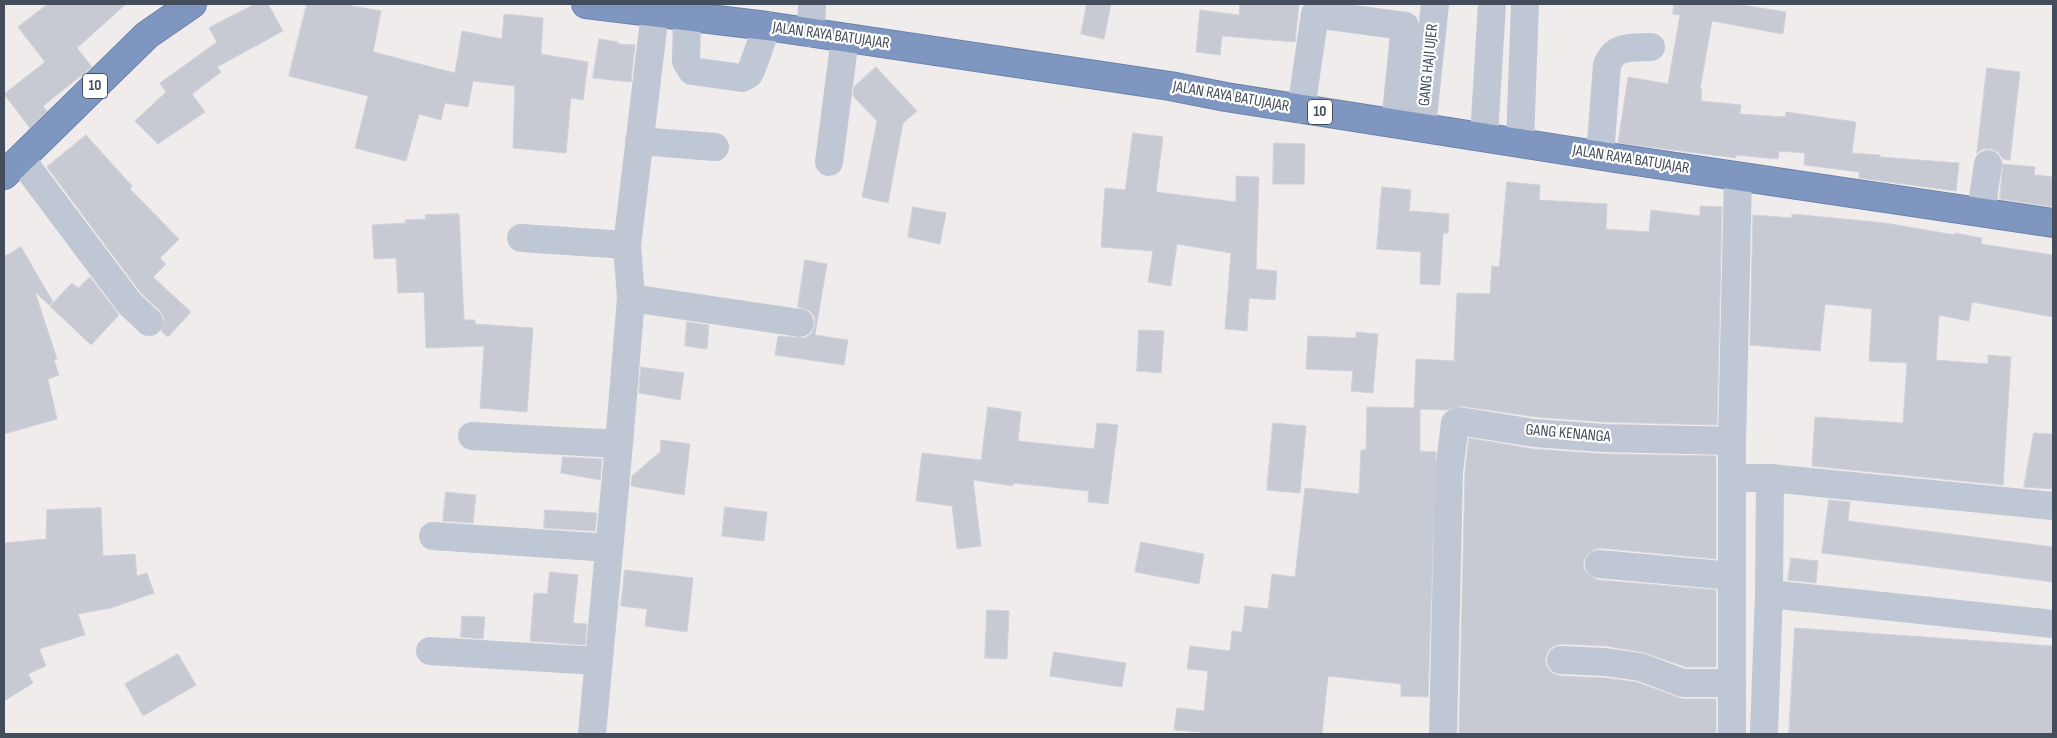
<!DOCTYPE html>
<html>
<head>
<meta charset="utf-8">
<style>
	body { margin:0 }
	#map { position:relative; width:2057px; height:738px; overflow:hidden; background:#f0ecec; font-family:"Sofia Sans Condensed",sans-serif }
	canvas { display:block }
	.frame { position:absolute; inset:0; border:5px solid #434d5b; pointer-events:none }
</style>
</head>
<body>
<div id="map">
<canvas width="2057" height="738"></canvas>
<div class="frame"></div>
</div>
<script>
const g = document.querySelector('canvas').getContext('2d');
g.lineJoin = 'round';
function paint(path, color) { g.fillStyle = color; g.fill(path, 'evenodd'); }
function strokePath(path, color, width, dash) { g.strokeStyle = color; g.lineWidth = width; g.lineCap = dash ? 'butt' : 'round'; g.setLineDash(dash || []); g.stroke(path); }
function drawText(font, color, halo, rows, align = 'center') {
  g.font = font + ' "Sofia Sans Condensed",sans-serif'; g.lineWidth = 4.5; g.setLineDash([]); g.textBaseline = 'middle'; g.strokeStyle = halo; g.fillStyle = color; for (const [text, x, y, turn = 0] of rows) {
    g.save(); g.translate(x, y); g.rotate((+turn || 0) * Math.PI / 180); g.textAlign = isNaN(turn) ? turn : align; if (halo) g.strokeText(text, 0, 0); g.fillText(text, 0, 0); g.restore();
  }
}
const building = new Path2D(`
	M 48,4 L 126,4 L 77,48 L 92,67 L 43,106 L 47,111 L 30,128 L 4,94 L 45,62 L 18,27 Z
	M 255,4 L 268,4 L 283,31 L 217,67 L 221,72 L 192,94 L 205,112 L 158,144 L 135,121 L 166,92 L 160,83 L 217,42 L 209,28 Z
	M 307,4 L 353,4 L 352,6 L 381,11 L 373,52 L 455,73 L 462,31 L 502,39 L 504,14 L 543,18 L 541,54 L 588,62 L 583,100 L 571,98 L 566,153 L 513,148 L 515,86 L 473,81 L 468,107 L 445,103 L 441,120 L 419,114 L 406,161 L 355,148 L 368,96 L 289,76 Z
	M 1087,4 L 1111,4 L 1104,39 L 1081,34 Z
	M 1240,4 L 1299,4 L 1295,42 L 1222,36 L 1220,55 L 1196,52 L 1200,10 L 1239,15 Z
	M 1674,4 L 1735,4 L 1786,12 L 1783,34 L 1712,21 L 1700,89 L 1702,89 L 1701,101 L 1741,105 L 1740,114 L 1785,117 L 1786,112 L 1856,122 L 1852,153 L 1880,155 L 1880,157 L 1959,163 L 1956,191 L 1859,178 L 1859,172 L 1804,165 L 1805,153 L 1779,151 L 1778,159 L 1736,155 L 1736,158 L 1618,143 L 1628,77 L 1668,84 L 1680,15 L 1673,14 Z
	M 599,39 L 618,42 L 618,44 L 635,45 L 631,82 L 593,78 Z
	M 876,67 L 917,111 L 903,123 L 888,203 L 862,197 L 877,121 L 853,96 L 854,87 Z
	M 1987,68 L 2020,72 L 2010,160 L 2003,159 L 1998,152 L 1991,149 L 1983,149 L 1977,153 Z
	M 1133,133 L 1163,137 L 1156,192 L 1236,202 L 1236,176 L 1259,177 L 1256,269 L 1277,271 L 1275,300 L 1249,298 L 1247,331 L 1225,329 L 1231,253 L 1177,244 L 1171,286 L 1148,282 L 1153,251 L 1101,247 L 1105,188 L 1125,190 Z
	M 86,135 L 132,186 L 130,189 L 179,239 L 160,258 L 166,264 L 153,277 L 191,312 L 168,337 L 161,331 L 164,318 L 160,311 L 141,293 L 47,167 Z
	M 1274,143 L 1305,144 L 1304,184 L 1273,184 Z
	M 2003,164 L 2035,167 L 2034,175 L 2053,177 L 2053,207 L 2000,199 Z
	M 1507,182 L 1540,185 L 1539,200 L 1607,204 L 1606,229 L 1649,232 L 1651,210 L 1700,216 L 1700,206 L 1722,207 L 1717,425 L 1605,422 L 1536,417 L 1461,406 L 1446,410 L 1420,409 L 1420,451 L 1436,452 L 1428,697 L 1401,696 L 1401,684 L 1328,676 L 1322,734 L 1201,734 L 1201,732 L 1174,730 L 1177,708 L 1204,711 L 1208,671 L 1187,669 L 1190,646 L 1230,651 L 1232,631 L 1242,632 L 1245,606 L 1268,609 L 1272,574 L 1295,577 L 1305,488 L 1359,494 L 1361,450 L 1366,450 L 1367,407 L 1414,408 L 1416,359 L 1454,361 L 1457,293 L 1490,294 L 1492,266 L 1499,267 Z
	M 1382,187 L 1411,190 L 1409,211 L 1449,214 L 1448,233 L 1443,233 L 1440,285 L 1420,284 L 1421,252 L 1377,249 Z
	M 913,207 L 946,213 L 940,244 L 908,237 Z
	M 459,214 L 464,320 L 475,320 L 475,324 L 533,328 L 527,412 L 480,408 L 484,346 L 426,348 L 424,292 L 398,293 L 396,258 L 374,259 L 372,225 L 406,223 L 405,220 L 426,219 L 425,215 Z
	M 1792,214 L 1885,223 L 1955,235 L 1955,233 L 1982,238 L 1981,244 L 2053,255 L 2053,317 L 1972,302 L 1969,321 L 1939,315 L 1936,360 L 1988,364 L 1988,355 L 2011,357 L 2003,485 L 1812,466 L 1815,417 L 1903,423 L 1907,363 L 1869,361 L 1872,309 L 1825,304 L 1820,351 L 1750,345 L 1753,215 L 1792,218 Z
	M 21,247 L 53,302 L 49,305 L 35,292 L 57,359 L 54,360 L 59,375 L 48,379 L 57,419 L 4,434 L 4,257 Z
	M 805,260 L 827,264 L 815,335 L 848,340 L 844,365 L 775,355 L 778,336 L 805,338 L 812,333 L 815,326 L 815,318 L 810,311 L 798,307 Z
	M 90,277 L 119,315 L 91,345 L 50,306 L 72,283 L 78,288 Z
	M 687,322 L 709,325 L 707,349 L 685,346 Z
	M 1139,330 L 1164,331 L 1161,373 L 1137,371 Z
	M 1356,332 L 1378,334 L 1373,393 L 1351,391 L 1353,371 L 1306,369 L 1308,336 L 1356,338 Z
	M 641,367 L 684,373 L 680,400 L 639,393 Z
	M 988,407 L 1021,412 L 1018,441 L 1094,449 L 1097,423 L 1118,425 L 1108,504 L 1088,502 L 1089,491 L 1013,483 L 1013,486 L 973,480 L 981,546 L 957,549 L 952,506 L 916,501 L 922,453 L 981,460 Z
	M 1273,423 L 1306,426 L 1300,493 L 1267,490 Z
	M 2034,433 L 2053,434 L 2053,489 L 2024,487 Z
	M 1469,438 L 1533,449 L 1604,454 L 1716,456 L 1716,559 L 1600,548 L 1593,550 L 1587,555 L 1583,563 L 1585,570 L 1590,576 L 1598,580 L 1716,590 L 1716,667 L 1686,667 L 1642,652 L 1606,646 L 1562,644 L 1554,646 L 1548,651 L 1545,660 L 1547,667 L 1552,673 L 1560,676 L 1604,678 L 1636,682 L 1683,699 L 1716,699 L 1716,734 L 1459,734 L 1465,472 Z
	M 661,440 L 690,444 L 684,495 L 631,486 L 632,476 L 660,452 Z
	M 563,457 L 602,459 L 600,480 L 561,473 Z
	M 446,492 L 476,495 L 473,523 L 443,521 Z
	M 1829,500 L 1850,502 L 1848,521 L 2053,547 L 2053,582 L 1822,553 Z
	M 725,507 L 767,512 L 764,541 L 722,536 Z
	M 101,508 L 103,556 L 135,554 L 137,576 L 147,573 L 154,593 L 111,608 L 78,614 L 85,635 L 39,649 L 46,666 L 28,674 L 33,683 L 4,701 L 4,543 L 46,539 L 47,510 Z
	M 545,510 L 597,513 L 595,531 L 544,528 Z
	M 1141,542 L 1204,554 L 1199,584 L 1135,572 Z
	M 1791,558 L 1818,561 L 1816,583 L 1788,580 Z
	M 625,570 L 693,578 L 687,632 L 645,626 L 647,609 L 621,606 Z
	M 550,572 L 578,575 L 573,623 L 587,624 L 585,645 L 530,641 L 534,593 L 547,594 Z
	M 987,610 L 1009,611 L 1007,659 L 985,658 Z
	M 462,616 L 485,617 L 483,639 L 461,637 Z
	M 1795,628 L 2053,646 L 2053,734 L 1789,734 Z
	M 1054,652 L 1126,663 L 1122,687 L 1050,676 Z
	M 178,654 L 196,685 L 143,716 L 125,684 Z`);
paint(building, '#c8cad3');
strokePath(building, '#d0d1d9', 1);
const highway = new Path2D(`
	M 586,4 L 767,26 L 1170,86 L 1226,97 L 1615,158 L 2053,223
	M 4,175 L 147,35 L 192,4`);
strokePath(highway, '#6b82ac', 30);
strokePath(new Path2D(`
	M 687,17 L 686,61 L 692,71 L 742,78 L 749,74 L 752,68 L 767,26
	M 811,33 L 812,4
	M 1301,109 L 1315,14 L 1405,26 L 1395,123
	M 1422,127 L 1435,4
	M 1484,136 L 1492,4
	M 639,141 L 715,147
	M 1520,142 L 1525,4
	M 1600,155 L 1607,65 C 1615,44 1633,48 1651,47
	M 21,159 L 129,303 L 149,322
	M 829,162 L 845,38
	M 1981,212 L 1988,164
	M 521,238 L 627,245
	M 631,298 L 800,323
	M 472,436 L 619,444
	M 1732,478 L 1770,478 L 2053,506
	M 433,536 L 609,548
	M 1599,564 L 1732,576
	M 1769,594 L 2053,624
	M 430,651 L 597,661
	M 1561,660 L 1605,662 L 1640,667 L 1683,683 L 1732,683
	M 592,734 L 619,444 L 631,298 L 627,245 L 655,13
	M 1443,734 L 1449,471 L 1455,423 L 1459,421 L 1534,433 L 1604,438 L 1732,441
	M 1732,734 L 1732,441 L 1738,177
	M 1764,734 L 1769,594 L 1770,478`), '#bec7d3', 28);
strokePath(highway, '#7f97c0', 28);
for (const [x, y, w] of [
	[95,86,25],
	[1320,112,25]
]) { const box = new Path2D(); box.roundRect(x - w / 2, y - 12.5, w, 25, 4); g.fillStyle = '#fff'; g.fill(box); strokePath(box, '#434d5b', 1); }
drawText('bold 15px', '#434d5b', null, [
	["10",95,86],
	["10",1320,112]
]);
drawText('16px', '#434d5b', '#fff', [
	["JALAN RAYA BATUJAJAR",831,36,8],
	["GANG HAJI UJER",1429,65,-84],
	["JALAN RAYA BATUJAJAR",1231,97,10],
	["JALAN RAYA BATUJAJAR",1631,160,9],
	["GANG KENANGA",1568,434,5]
]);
</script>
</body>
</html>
